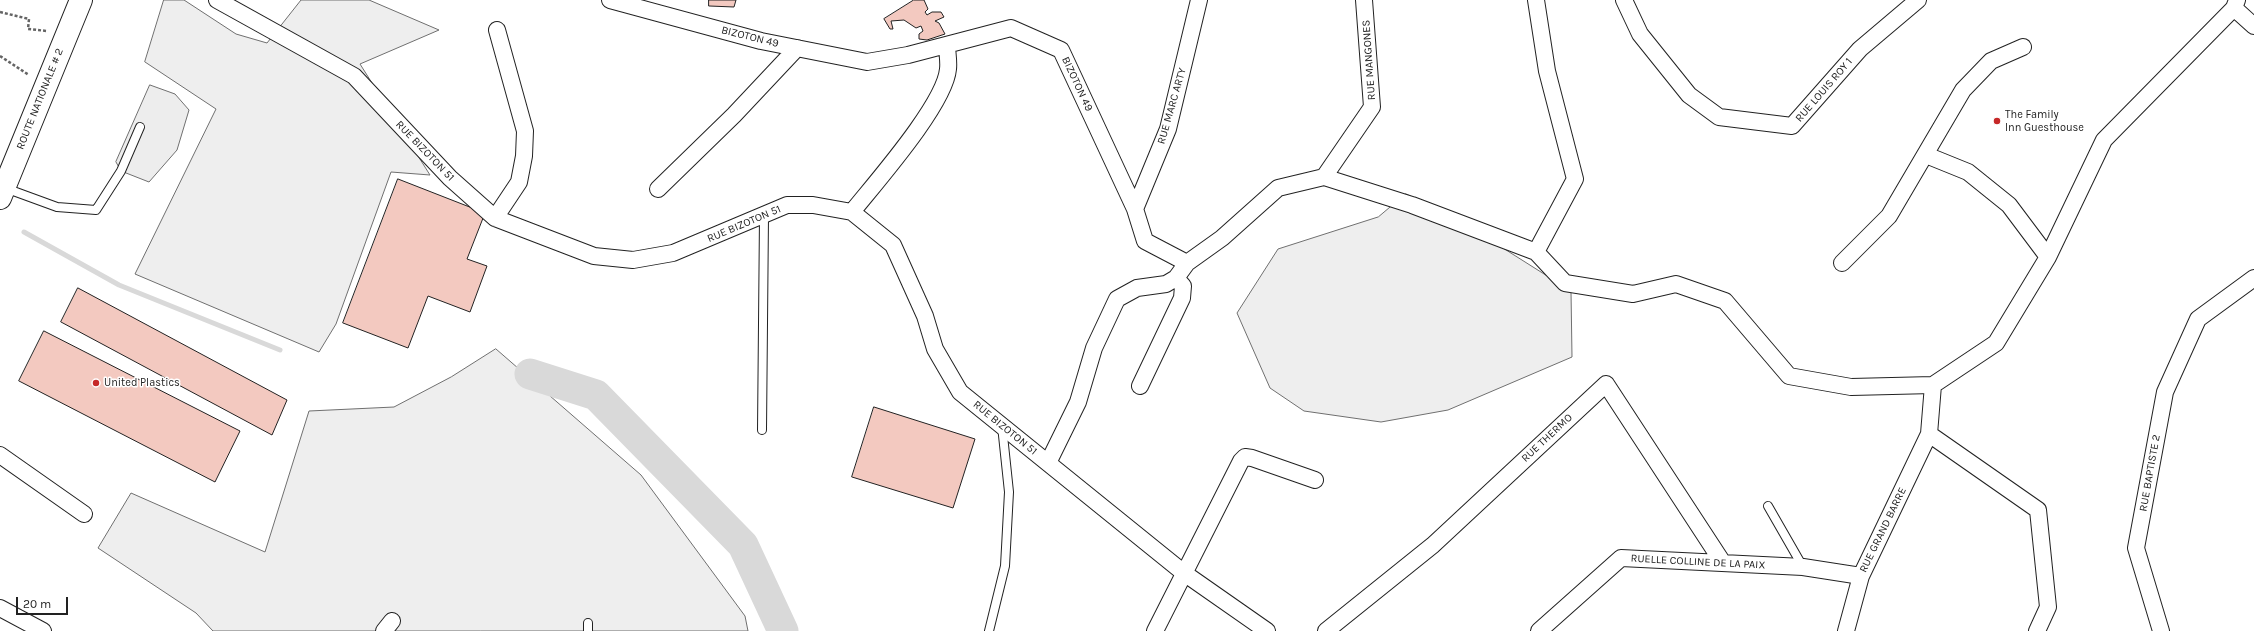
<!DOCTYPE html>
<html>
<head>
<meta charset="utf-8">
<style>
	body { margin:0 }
	#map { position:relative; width:2254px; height:631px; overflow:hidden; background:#fff; font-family:Karla,sans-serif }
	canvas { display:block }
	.scale { position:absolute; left:16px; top:597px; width:52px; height:18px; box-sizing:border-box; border:2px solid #222; border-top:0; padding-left:5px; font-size:12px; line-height:14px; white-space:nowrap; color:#222; -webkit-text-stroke:3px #fff; paint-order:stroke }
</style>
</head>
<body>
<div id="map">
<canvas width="2254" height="631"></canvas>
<div class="scale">20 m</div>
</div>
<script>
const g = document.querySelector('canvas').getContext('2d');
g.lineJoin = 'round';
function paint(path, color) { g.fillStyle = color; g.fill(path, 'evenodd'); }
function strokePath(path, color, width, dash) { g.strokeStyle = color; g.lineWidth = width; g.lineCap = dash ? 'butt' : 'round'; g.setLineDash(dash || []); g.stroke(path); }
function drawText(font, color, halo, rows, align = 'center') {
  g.font = font + ' Karla,sans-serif'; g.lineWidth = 3; g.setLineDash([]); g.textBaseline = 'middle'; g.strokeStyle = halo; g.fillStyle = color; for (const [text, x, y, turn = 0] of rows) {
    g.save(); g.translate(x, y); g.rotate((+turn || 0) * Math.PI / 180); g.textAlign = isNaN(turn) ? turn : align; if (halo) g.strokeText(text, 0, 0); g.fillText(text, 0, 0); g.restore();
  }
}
const green = new Path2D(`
	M 164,0 L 184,0 L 236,34 L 267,43 L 301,0 L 369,0 L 439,30 L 360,64 L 430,175 L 391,172 L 336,324 L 319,352 L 135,274 L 216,109 L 145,62 Z
	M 1406,194 L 1457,219 L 1571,291 L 1572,357 L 1448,410 L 1381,422 L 1304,411 L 1270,388 L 1237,313 L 1278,249 L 1378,217 Z
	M 496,349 L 641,475 L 745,616 L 748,631 L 213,631 L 196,613 L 98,548 L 131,493 L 265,552 L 309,411 L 394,407 L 451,377 Z`);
paint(green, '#eee');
strokePath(green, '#6f6f6f', 1);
const parking = new Path2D(`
	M 150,85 L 175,94 L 189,110 L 177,150 L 149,182 L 121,171 L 116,162 Z`);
paint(parking, '#ededed');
strokePath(parking, '#6f6f6f', 1);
strokePath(new Path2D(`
	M 24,232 L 119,285 L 280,350`), '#d9d9d9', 5);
strokePath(new Path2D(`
	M 530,374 L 596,395 L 743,545 L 783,631`), '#d9d9d9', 31);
const building = new Path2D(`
	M 709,0 L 736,0 L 734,7 L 709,6 Z
	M 914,0 L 924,0 L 928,9 L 925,12 L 927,15 L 932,12 L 941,12 L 944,17 L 935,21 L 939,23 L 945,34 L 927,40 L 919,39 L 919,34 L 923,31 L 921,26 L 916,28 L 904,20 L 891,21 L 893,29 L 890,29 L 884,19 Z
	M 398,179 L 485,213 L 467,259 L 487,266 L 470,312 L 428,296 L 408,348 L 343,323 Z
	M 78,288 L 287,400 L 272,435 L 61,322 Z
	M 44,331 L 240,431 L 215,482 L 19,381 Z
	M 874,407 L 975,439 L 953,508 L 852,477 Z`);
paint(building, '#f3c9c0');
strokePath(building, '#222', 1);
const lane = new Path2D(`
	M 5,188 L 57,207 L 96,210 L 121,171 L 140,127
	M 762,430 L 764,216
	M 1768,506 L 1803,567
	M 588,623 L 588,631
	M 989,631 L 1005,566 L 1009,492 L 1002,426`);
const street = new Path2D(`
	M 217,0 L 354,76 L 450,178 L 495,218 L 594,256 L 633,260 L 673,253 L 787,205 L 813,205 L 852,212 L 893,245 L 925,316 L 935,349 L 960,392 L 1184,573 L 1267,631
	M 610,0 L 761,41 L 867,62 L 908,55 L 1011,28 L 1061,50 L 1135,209 L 1145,241 L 1187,263 L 1222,238 L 1278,188 L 1324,177
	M 1624,0 L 1640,34 L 1689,95 L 1719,117 L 1792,126 L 1860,49 L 1918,0
	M 2234,8 L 2254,26
	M 1926,155 L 1968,172 L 2009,205 L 2048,257
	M 1324,177 L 1412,205 L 1536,252 L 1565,283 L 1633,294 L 1676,284 L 1725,301 L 1789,376 L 1851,387 L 1933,385 L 1996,343 L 2048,257 L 2104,140 L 2234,8 L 2237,0
	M 1324,177 L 1372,107 L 1364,0
	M 658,189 L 734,115 L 797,48
	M 1135,209 L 1168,129 L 1199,0
	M 852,212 C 876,182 945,104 948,69 C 949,61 947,52 947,45
	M 495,218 L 519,182 L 524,156 L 525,131 L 497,30
	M 1536,252 L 1575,179 L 1547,71 L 1536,0
	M 1842,263 L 1889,216 L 1963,90 L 1991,61 L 2023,47
	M 1140,386 L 1182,298 L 1183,286 L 1176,278
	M 1929,434 L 2038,510 L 2048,607 L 2037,631
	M 0,455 L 84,514
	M 1048,463 L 1078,402 L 1094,348 L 1117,299 L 1137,288 L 1166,284 L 1176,278 L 1187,263
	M 0,608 L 43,631
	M 384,631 L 392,621
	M 1155,631 L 1241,461 L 1245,457 L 1252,458 L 1315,480
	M 1326,631 L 1433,545 L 1606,384 L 1723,563
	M 1539,631 L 1621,558 L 1803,567 L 1861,576
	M 1846,631 L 1861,576 L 1929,434 L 1933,385
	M 2161,631 L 2136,548 L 2165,392 L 2198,319 L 2254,278`);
const primary = new Path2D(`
	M 0,198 L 81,0`);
strokePath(lane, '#222', 10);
strokePath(street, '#222', 18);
strokePath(primary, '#222', 24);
strokePath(new Path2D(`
	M 0,12 L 29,19 L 28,29 L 47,31
	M 0,56 L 29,75`), '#646464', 2.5, [3, 2]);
strokePath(lane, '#fff', 8);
strokePath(street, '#fff', 16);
strokePath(primary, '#fff', 22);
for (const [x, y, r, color] of [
	[1997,121,4,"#c62828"],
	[96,383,4,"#c62828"]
]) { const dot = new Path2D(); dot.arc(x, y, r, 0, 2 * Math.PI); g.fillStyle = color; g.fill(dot); strokePath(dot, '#fff', 1.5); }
drawText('11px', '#222', '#fff', [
	["BIZOTON 49",750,37,14],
	["RUE MANGONES",1369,60,-94],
	["BIZOTON 49",1077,84,65],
	["RUE LOUIS ROY 1",1824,90,-49],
	["ROUTE NATIONALE # 2",40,99,-68],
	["RUE MARC ARTY",1172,106,-74],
	["RUE BIZOTON 51",425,151,46],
	["RUE BIZOTON 51",744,224,-23],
	["RUE BIZOTON 51",1005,428,39],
	["RUE THERMO",1547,438,-43],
	["RUE BAPTISTE 2",2150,473,-80],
	["RUE GRAND BARRE",1883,530,-64],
	["RUELLE COLLINE DE LA PAIX",1698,562,3]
]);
drawText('11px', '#222', '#fff', [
	["The Family",2005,115],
	["Inn Guesthouse",2005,128],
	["United Plastics",104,383]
], 'left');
</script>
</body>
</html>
